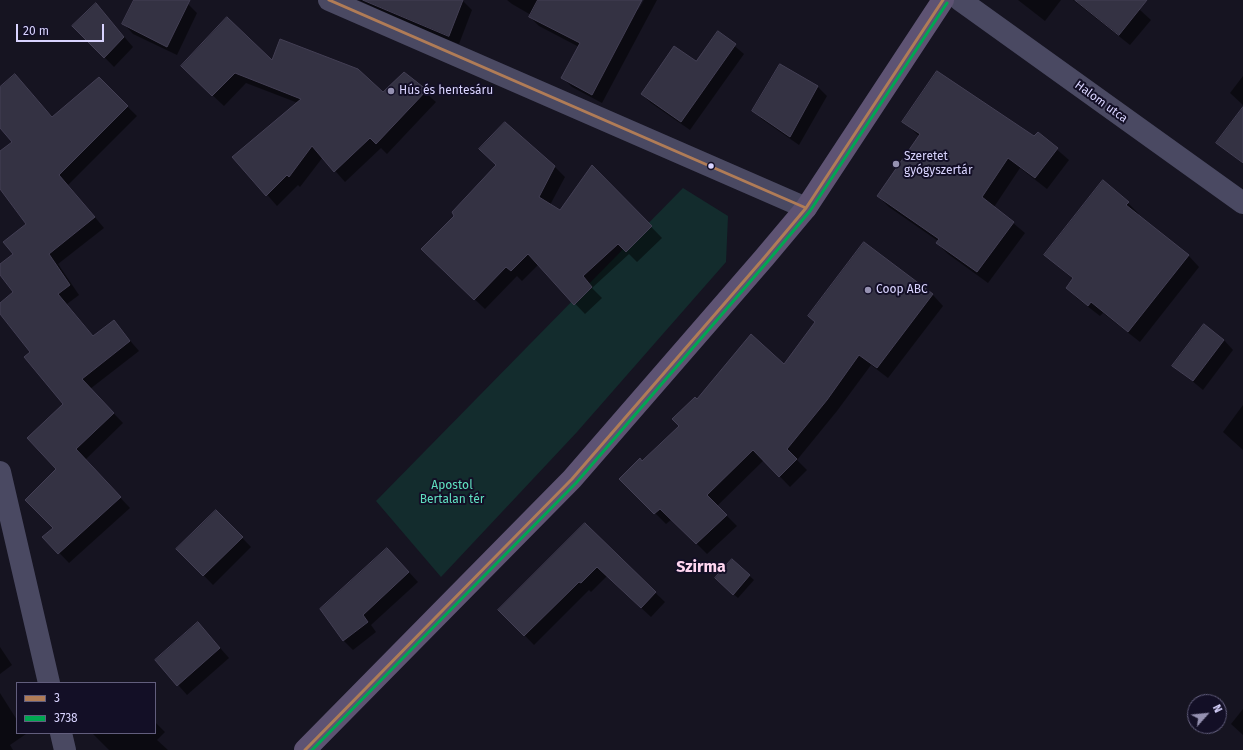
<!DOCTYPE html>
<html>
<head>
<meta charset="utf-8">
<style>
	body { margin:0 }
	#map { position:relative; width:1243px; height:750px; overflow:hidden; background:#161421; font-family:"Fira Sans",sans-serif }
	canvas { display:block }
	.legend { position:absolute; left:16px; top:682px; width:140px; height:52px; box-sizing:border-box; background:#130f26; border:1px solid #625e7d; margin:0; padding:5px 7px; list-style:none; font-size:12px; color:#d9d4ff }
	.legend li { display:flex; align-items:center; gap:8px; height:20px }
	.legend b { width:20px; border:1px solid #625e7d }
	.north { position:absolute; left:1187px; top:694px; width:40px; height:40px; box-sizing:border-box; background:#130f26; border:1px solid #625e7d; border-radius:50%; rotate:63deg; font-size:11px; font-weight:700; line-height:16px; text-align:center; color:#d9d4ff }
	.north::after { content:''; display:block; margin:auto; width:14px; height:18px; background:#9591b1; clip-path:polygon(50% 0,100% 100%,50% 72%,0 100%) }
	.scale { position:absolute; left:16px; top:24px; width:88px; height:18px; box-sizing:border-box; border:2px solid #d9d4ff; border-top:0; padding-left:5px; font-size:12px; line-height:14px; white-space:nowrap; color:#d9d4ff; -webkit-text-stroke:3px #130f26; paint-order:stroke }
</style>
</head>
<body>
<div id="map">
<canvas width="1243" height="750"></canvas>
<ul class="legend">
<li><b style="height:5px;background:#b07c57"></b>3</li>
<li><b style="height:5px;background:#00a651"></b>3738</li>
</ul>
<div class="north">N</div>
<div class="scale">20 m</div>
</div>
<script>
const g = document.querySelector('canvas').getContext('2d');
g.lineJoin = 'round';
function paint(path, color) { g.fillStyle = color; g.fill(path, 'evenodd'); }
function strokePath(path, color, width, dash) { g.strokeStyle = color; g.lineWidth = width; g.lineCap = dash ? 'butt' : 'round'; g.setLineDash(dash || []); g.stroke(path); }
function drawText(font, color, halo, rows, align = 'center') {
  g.font = font + ' "Fira Sans",sans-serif'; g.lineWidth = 4; g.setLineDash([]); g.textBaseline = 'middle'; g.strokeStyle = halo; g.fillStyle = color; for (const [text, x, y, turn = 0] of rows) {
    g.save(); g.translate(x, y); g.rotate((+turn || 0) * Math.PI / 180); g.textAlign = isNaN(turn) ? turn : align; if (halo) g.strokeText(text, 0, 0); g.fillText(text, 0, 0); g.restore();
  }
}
paint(new Path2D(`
	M 683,188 L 728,216 L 726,262 L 577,432 L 441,577 L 376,501 Z`), '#132c2d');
paint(new Path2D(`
	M 136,0 L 180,0 L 188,4 L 197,13 L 177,55 L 133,34 L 124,24 Z
	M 359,0 L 462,0 L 472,10 L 459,44 L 409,25 Z
	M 507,0 L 642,0 L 636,9 L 638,10 L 644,0 L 657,0 L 602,103 L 572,87 L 563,78 L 579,47 L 539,26 L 530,17 L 531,15 L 512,4 Z
	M 1018,0 L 1061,0 L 1045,21 Z
	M 1073,0 L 1129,0 L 1151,20 L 1130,45 Z
	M 96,4 L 133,47 L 114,67 L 74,26 Z
	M 718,32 L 744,54 L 690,130 L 651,103 L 642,94 L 696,62 Z
	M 273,61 L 383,93 L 404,74 L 436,102 L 387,154 L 381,148 L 345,182 L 323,157 L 300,187 L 298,185 L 277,206 L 234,157 L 298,103 L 246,83 L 224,106 L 193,77 Z
	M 780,65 L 818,87 L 827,96 L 799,145 L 763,120 L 753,111 Z
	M 1243,76 L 1243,105 L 1230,93 Z
	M 99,79 L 137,116 L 68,185 L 104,228 L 58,264 L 79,295 L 67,304 L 94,337 L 113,321 L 139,351 L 90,389 L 123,423 L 85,460 L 130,508 L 69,563 L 44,537 L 54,528 L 64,404 L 31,352 L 0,312 L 0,304 L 15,292 L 0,274 L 0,265 L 15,254 L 27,224 L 0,188 L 0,153 L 14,142 L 0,127 L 0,88 L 24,85 L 53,117 Z
	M 1243,109 L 1243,164 L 1218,143 Z
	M 904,122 L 1035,137 L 1038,133 L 1069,160 L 1047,189 L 1020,168 L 994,207 L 1025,233 L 988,283 L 948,254 L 937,243 L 938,241 L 889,207 L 878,196 L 920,137 Z
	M 554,166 L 565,177 L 550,205 L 561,211 L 592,166 L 662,238 L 637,262 L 629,254 L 592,288 L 602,298 L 585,314 L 538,265 L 522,281 L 517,276 L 485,309 L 433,260 Z
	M 1128,203 L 1139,214 L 1138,216 L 1188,255 L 1199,267 L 1140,342 L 1103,313 L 1100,316 L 1078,299 L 1067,288 L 1074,280 L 1045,255 Z
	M 864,243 L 933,295 L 943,306 L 888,378 L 871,365 L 837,411 L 797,460 L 807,470 L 790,487 L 764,460 L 717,506 L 737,526 L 707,554 L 672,519 L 666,524 L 621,479 L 643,462 L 681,426 L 697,401 L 784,365 L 816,323 Z
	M 1224,340 L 1233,350 L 1203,390 L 1174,366 Z
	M 1243,405 L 1243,450 L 1223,432 Z
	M 216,511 L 251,547 L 213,585 L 178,549 Z
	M 585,525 L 665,602 L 651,617 L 607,576 L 591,592 L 589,590 L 534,645 L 500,610 Z
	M 397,559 L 418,582 L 371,625 L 376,632 L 353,650 L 344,641 L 321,609 Z
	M 732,560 L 754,580 L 738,598 L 721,583 Z
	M 207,633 L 229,658 L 187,695 L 156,660 Z
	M 0,647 L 12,665 L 0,674 Z
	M 0,693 L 17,720 L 17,733 L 26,734 L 10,745 L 13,750 L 0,750 Z
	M 1243,709 L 1243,735 L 1231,724 Z
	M 155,722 L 165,732 L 157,740 L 168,750 L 109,750 L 92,733 L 155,733 Z`), '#0007');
const building = new Path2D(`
	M 134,0 L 190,0 L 167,47 L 122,24 Z
	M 363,0 L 463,0 L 449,36 Z
	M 538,0 L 642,0 L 592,95 L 561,78 L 580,43 L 529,17 Z
	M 1075,0 L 1147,0 L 1119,35 Z
	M 96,3 L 124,37 L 104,58 L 72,26 Z
	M 227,17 L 272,60 L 280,39 L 358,69 L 383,92 L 404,72 L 427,90 L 376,144 L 370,138 L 334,172 L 312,146 L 289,177 L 287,175 L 266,196 L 232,157 L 301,99 L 235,73 L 212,96 L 181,66 Z
	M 718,31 L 736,44 L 681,122 L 641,94 L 674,46 L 696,61 Z
	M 780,64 L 818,86 L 790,137 L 752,111 Z
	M 937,71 L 1034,136 L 1038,132 L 1058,148 L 1035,178 L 1008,158 L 982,197 L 1014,222 L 977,272 L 936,243 L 939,239 L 877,196 L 920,134 L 902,122 Z
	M 15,74 L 52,117 L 99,77 L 128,106 L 59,175 L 95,217 L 49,254 L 70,285 L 58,294 L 93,336 L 114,320 L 130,341 L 82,379 L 114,413 L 76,449 L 121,497 L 58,554 L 42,537 L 53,528 L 25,500 L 56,469 L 27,438 L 63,404 L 24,357 L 30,352 L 0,314 L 0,303 L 13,292 L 0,275 L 0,264 L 13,254 L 3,242 L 26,224 L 0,189 L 0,151 L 12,142 L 0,128 L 0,87 Z
	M 1243,107 L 1243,163 L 1216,143 Z
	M 505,122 L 555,166 L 539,197 L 560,210 L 592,165 L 652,226 L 626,252 L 618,244 L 583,276 L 592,287 L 574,305 L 528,254 L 511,271 L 506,267 L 474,300 L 421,249 L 454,216 L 452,212 L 496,165 L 479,149 Z
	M 1103,180 L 1129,202 L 1126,205 L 1189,255 L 1128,332 L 1091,302 L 1088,306 L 1066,288 L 1073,278 L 1044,255 Z
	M 864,242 L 933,294 L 877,368 L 859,355 L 827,400 L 787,449 L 797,459 L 779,477 L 753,450 L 707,495 L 727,515 L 696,544 L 660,509 L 654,514 L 619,479 L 640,458 L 642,461 L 679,426 L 672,419 L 695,397 L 697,399 L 751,334 L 784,364 L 815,322 L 808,316 Z
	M 1204,324 L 1224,340 L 1193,381 L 1172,366 Z
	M 216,510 L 243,537 L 203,576 L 176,549 Z
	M 585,523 L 656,592 L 641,608 L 597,567 L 581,583 L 579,582 L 524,636 L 498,610 Z
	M 387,548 L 409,572 L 363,615 L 368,622 L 343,641 L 320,609 Z
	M 732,559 L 750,575 L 733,595 L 715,578 Z
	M 198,622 L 220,648 L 177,686 L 155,660 Z`);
paint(building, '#343243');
strokePath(building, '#433f54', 1);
strokePath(new Path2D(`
	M 329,0 L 806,208
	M 960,0 L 1243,203
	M 0,472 L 49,683
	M 61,733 L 65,750`), '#4a4962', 22);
strokePath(new Path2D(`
	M 305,750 L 572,479 L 764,258 L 806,208 L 943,0`), '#5e5373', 22);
strokePath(new Path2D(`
	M 329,0 L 806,208
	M 305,750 L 572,479 L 764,258 L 806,208 L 943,0`), '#b07c57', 3);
strokePath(new Path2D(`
	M 312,750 L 576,483 L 768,261 L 810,211 L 947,3`), '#00a651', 3);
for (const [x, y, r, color] of [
	[391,91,4,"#9591b1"],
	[896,164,4,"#9591b1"],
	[711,166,3.5,"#d9d4ff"],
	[868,290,4,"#9591b1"]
]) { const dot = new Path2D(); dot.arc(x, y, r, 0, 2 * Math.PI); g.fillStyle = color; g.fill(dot); strokePath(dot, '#130f26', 1.5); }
drawText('12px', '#d9d4ff', '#130f26', [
	["Hús és hentesáru",399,91],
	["Szeretet",904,157],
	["gyógyszertár",904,171],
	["Coop ABC",876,290]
], 'left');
drawText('12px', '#d9d4ff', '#130f26', [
	["Halom utca",1101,102,36]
]);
drawText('12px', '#5fe0c0', '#130f26', [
	["Apostol",452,486],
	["Bertalan tér",452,500]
]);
drawText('bold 16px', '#ffd6f0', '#130f26', [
	["Szirma",701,568]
]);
</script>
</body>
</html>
